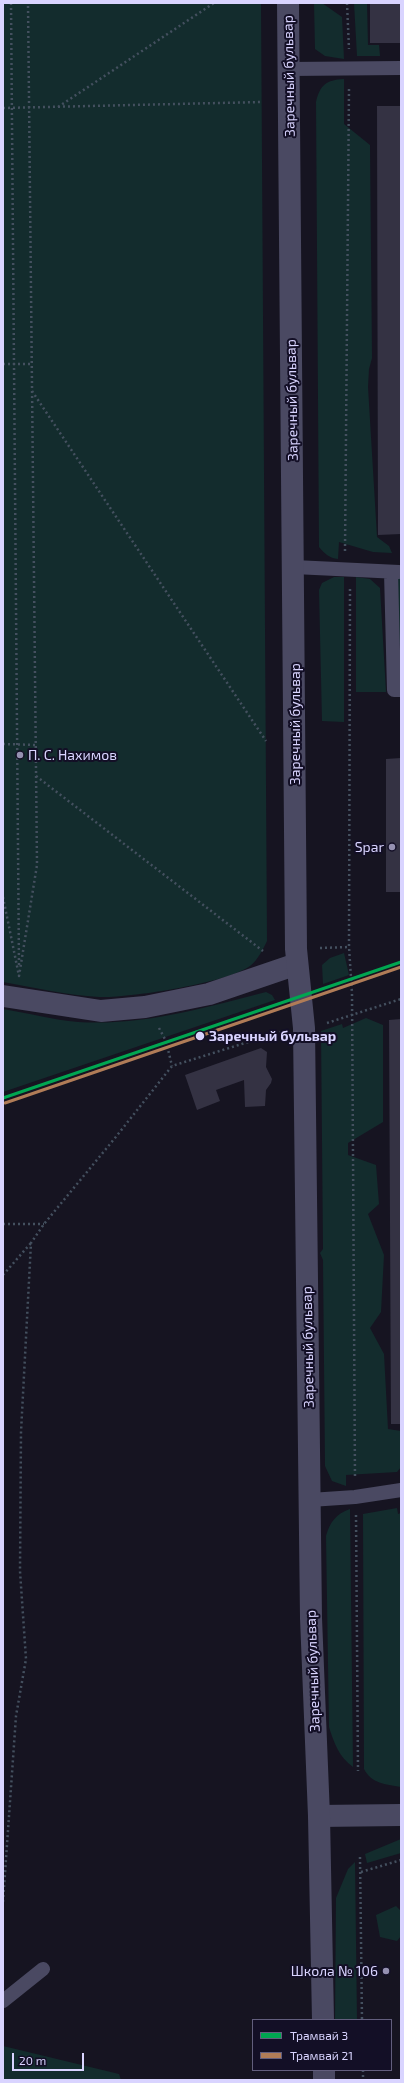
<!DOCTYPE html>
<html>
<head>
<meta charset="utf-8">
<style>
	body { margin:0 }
	#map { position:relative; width:404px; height:2083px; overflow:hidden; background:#161421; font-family:"Exo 2",sans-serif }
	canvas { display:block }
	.frame { position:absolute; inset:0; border:4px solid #d9d4ff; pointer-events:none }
	.legend { position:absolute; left:252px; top:2019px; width:140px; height:52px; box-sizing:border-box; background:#130f26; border:1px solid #625e7d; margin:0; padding:5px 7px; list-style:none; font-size:12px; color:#d9d4ff }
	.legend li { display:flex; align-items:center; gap:8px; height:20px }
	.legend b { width:20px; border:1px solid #625e7d }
	.scale { position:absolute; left:12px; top:2053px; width:72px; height:18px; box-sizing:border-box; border:2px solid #d9d4ff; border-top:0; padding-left:5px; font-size:12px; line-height:14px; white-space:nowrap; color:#d9d4ff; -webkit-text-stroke:3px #130f26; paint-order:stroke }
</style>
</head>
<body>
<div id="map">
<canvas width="404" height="2083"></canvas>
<div class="frame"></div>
<ul class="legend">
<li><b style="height:5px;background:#00a651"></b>Трамвай 3</li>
<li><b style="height:5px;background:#b07c57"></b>Трамвай 21</li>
</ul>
<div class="scale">20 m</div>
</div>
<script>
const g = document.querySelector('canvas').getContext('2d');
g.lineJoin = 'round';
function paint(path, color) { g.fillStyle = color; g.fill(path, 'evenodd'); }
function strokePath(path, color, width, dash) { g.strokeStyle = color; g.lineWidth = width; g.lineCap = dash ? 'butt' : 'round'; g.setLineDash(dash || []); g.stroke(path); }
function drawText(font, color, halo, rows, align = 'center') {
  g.font = font + ' "Exo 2",sans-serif'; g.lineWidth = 4; g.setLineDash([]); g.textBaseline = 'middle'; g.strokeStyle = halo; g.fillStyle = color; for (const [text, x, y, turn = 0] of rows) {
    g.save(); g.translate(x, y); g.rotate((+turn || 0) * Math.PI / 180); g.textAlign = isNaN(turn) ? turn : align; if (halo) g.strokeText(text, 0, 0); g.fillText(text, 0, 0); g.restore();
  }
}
paint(new Path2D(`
	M 3,3 L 261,3 L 267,941 C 263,949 258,960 250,966 C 227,983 130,998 99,997 C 67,995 35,988 3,982 Z
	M 314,3 L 322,3 L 342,17 L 344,59 L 325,56 L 315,49 Z
	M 354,3 L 367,3 L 368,45 L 379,45 L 380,56 L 357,56 Z
	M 344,79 L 344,124 L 370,145 L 372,358 L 369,369 L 368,387 L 377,537 L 389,546 L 392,553 L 373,552 L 339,542 L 338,559 C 329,558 325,554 319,547 L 316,102 C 320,85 326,80 344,79 Z
	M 401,563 L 401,648 L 393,628 L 398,568 Z
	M 334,577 L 344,577 L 344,722 L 322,721 L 319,590 L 322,583 Z
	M 356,577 L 370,579 L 380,588 L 386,692 L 356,692 Z
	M 344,953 L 349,975 L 323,984 L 322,965 L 330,958 Z
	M 266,992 L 272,995 L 275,1000 L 3,1092 L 3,1009 C 28,1013 53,1020 78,1022 C 143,1026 203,1008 266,992 Z
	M 366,1018 L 383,1025 L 383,1122 L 348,1143 L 348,1155 L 376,1165 L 379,1204 L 368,1214 L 384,1255 L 381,1312 L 370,1328 L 384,1354 L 388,1429 L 401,1431 L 401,1467 L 397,1472 L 346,1475 L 346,1486 L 332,1481 L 325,1466 L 323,1260 L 320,1253 L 323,1249 L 321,1031 L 342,1024 L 343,1028 Z
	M 397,1508 L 398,1514 L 401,1513 L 401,1787 C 385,1784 372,1784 364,1769 L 363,1514 Z
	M 350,1509 L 353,1767 C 339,1757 334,1743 329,1727 L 326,1536 C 330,1522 336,1514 350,1509 Z
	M 401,1839 L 401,1853 L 367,1863 L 365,1854 Z
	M 355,1862 L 357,2020 L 335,2020 L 336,1898 L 348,1869 Z
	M 396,1906 L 401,1911 L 401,1936 L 397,1941 L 380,1937 L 376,1915 Z
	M 3,2046 L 119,2074 L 121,2080 L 3,2080 Z`), '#132c2d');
paint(new Path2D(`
	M 370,3 L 401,3 L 401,43 L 370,43 Z
	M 377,106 L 401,106 L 401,534 L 378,535 Z
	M 401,758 L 401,892 L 386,892 L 386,759 Z
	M 401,1019 L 401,1424 L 391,1424 L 389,1020 Z
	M 261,1048 L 267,1052 L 266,1067 L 272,1079 L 271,1083 L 266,1090 L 265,1106 L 245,1107 L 244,1080 L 216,1090 L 220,1101 L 197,1110 L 185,1075 Z`), '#343243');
strokePath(new Path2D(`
	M 11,3 L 19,968
	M 347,3 L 349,49
	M 58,107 L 214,3
	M 3,108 L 262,102
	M 3,364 L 32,364
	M 32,391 L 266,741
	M 345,551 L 349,88
	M 350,589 L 349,947 L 352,993 L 355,1478
	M 3,744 L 36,745
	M 36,776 L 263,951
	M 3,897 L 19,976 L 37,865 L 28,3
	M 320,948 L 349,947
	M 327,1023 L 401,999
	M 159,1028 L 166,1041 L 172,1066
	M 3,1224 L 44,1224
	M 3,1275 L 31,1243
	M 356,1515 L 358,1771
	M 360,1857 L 362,2020
	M 361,1872 L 401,1860
	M 3,1902 L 16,1716 L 26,1659 L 20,1571 L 21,1432 L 31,1243 L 44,1224 L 115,1138 L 172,1066 L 280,1032
	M 363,2070 L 363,2080`), '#44505f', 2.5, [2, 3]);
strokePath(new Path2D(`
	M 289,69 L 401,68
	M 294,567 L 399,572
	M 391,572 L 394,690 L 401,690
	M 310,1500 L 355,1497 L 401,1490
	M 3,2001 L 43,1969`), '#4a4962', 14);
strokePath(new Path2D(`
	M 3,996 L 101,1011 L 145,1007 L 209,994 L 297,964
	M 319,1816 L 401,1815`), '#4a4962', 22);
strokePath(new Path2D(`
	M 288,3 L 296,949 L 304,1028 L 311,1618 L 319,1816 L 323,2020
	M 324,2070 L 324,2080`), '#4a4962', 22);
strokePath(new Path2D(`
	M 3,1098 L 401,962`), '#00a651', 3);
strokePath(new Path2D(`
	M 5,1103 L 401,967`), '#b07c57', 3);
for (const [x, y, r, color] of [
	[20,755,4,"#9591b1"],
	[392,847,4,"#9591b1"],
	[200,1036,5,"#d9d4ff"],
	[386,1971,4,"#9591b1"]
]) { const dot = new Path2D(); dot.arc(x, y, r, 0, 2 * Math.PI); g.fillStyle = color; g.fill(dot); strokePath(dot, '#130f26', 1.5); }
drawText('14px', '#d9d4ff', '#130f26', [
	["Заречный бульвар",289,76,-91],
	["Заречный бульвар",292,400,-91],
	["Заречный бульвар",295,724,-90],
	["Заречный бульвар",308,1347,-91],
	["Заречный бульвар",313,1671,-92]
]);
drawText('14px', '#d9d4ff', '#130f26', [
	["П. С. Нахимов",28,755,"left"],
	["Spar",384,847],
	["Школа № 106",378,1971]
], 'right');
drawText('bold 14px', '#d9d4ff', '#130f26', [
	["Заречный бульвар",209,1036]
], 'left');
</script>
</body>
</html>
